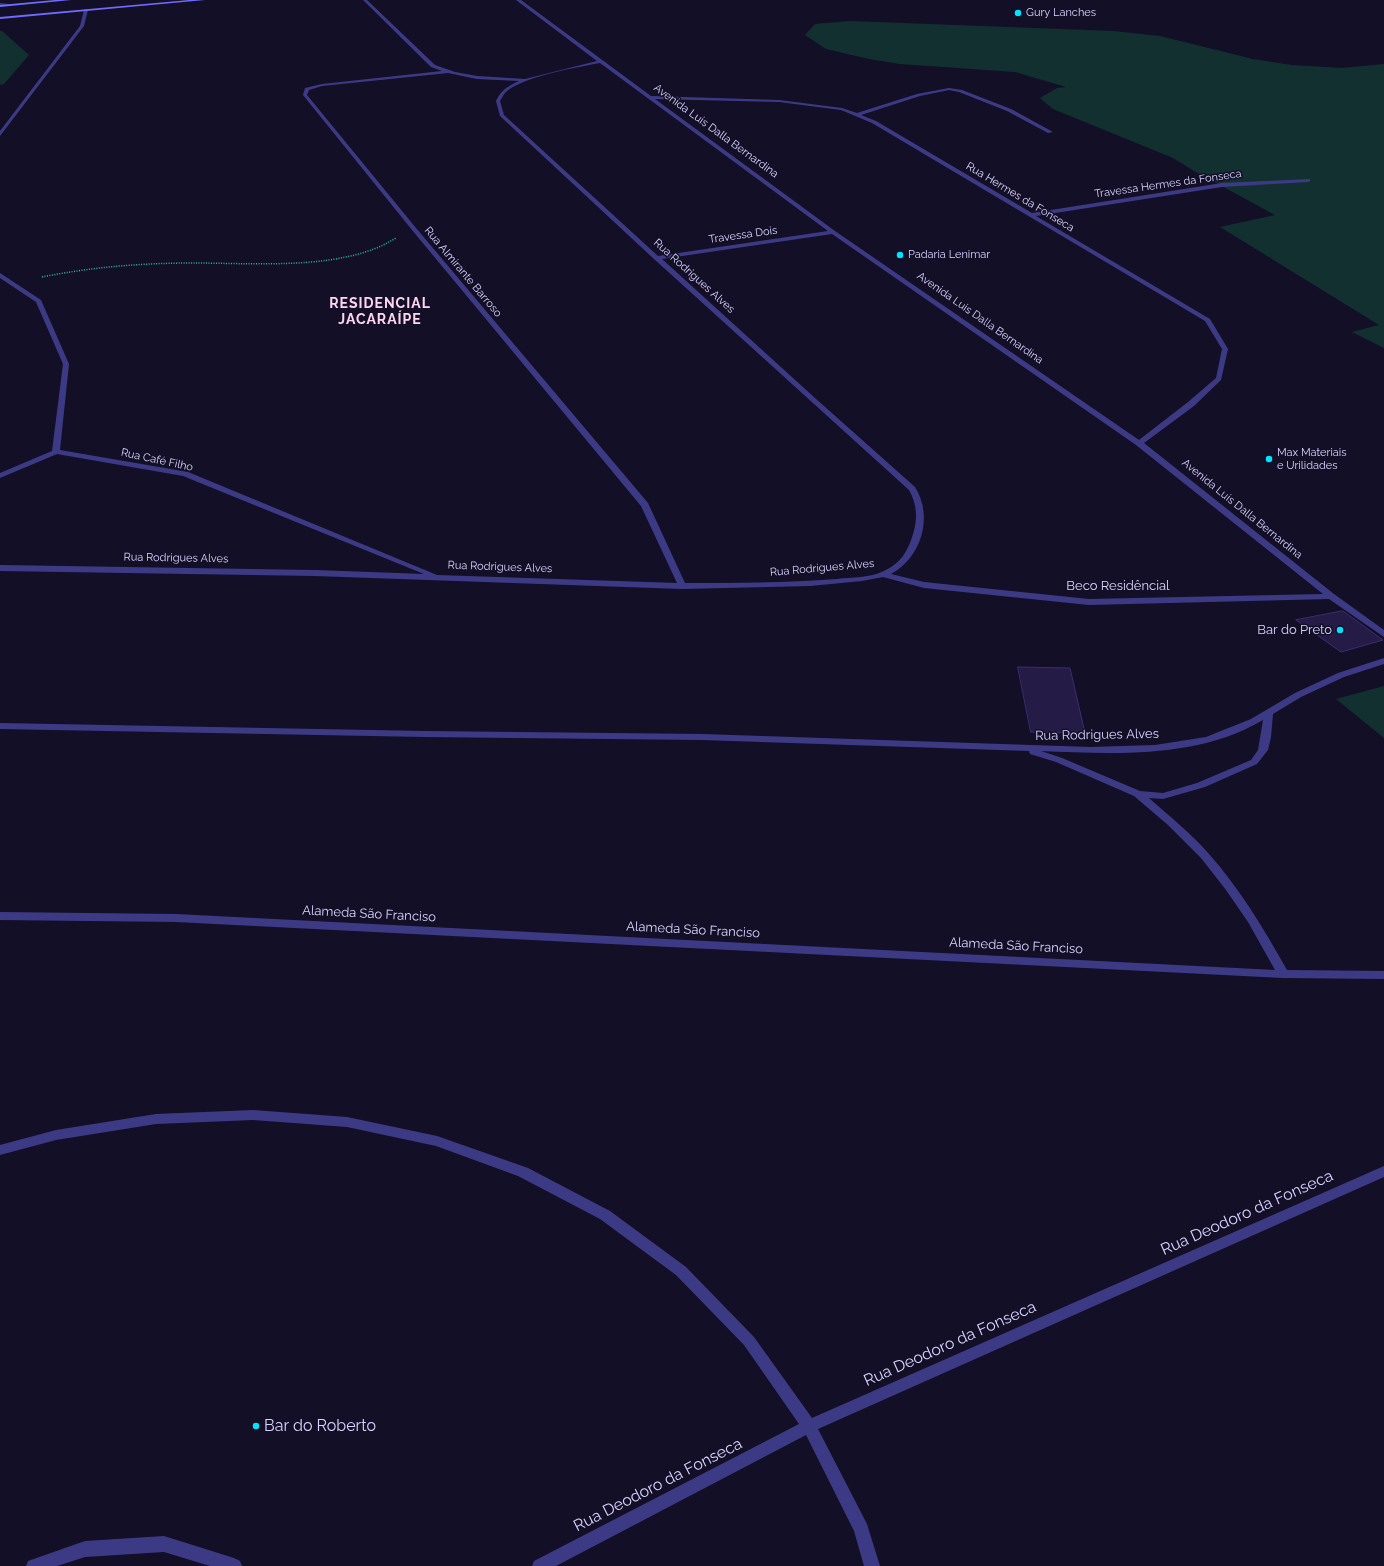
<!DOCTYPE html>
<html>
<head>
<meta charset="utf-8">
<style>
	body { margin:0 }
	canvas { display:block; background:#130f26 }
</style>
</head>
<body>
<canvas width="1384" height="1566"></canvas>
<script>
const g = document.querySelector('canvas').getContext('2d');
g.lineJoin = 'round';
function paint(path, color) { g.fillStyle = color; g.fill(path, 'evenodd'); }
function strokePath(path, color, width, dash) { g.strokeStyle = color; g.lineWidth = width; g.lineCap = dash ? 'butt' : 'round'; g.setLineDash(dash || []); g.stroke(path); }
function drawText(font, color, halo, rows, align = 'center') {
  g.font = font + ' Raleway,sans-serif'; g.lineWidth = 3; g.setLineDash([]); g.textBaseline = 'middle'; g.strokeStyle = halo; g.fillStyle = color; for (const [text, x, y, turn = 0] of rows) {
    g.save(); g.translate(x, y); g.rotate((+turn || 0) * Math.PI / 180); g.textAlign = isNaN(turn) ? turn : align; if (halo) g.strokeText(text, 0, 0); g.fillText(text, 0, 0); g.restore();
  }
}
paint(new Path2D(`
	M 850,21 L 1113,31 L 1160,36 L 1253,59 L 1292,65 L 1342,68 L 1384,64 L 1384,348 L 1352,332 L 1379,325 L 1220,227 L 1275,215 L 1194,171 L 1173,158 L 1053,109 L 1040,98 L 1057,88 L 1066,87 L 1015,72 L 900,64 L 869,59 L 826,49 L 805,35 L 815,24 Z
	M 0,31 L 2,31 L 29,55 L 4,84 L 0,85 Z
	M 1384,686 L 1384,738 L 1336,699 Z`), '#12302f');
const building = new Path2D(`
	M 1343,611 L 1383,640 L 1341,652 L 1296,620 Z
	M 1018,667 L 1070,668 L 1085,733 L 1031,732 Z`);
paint(building, '#241b47');
strokePath(building, '#3b2d73', 1);
strokePath(new Path2D(`
	M 42,277 C 92,267 142,263 193,263 C 250,263 321,269 374,249 C 382,246 389,242 396,238`), '#2fb8b0', 1.5, [1, 1.5]);
paint(new Path2D(`
	M 363,0 L 367,0 L 435,65 L 455,72 L 477,76 L 525,79 L 597,61 L 516,0 L 521,0 L 651,96 L 779,100 L 842,108 L 857,113 L 917,94 L 949,88 L 962,90 L 1011,109 L 1053,132 L 1048,133 L 1007,111 L 959,92 L 949,90 L 920,96 L 861,115 L 876,121 L 1032,213 L 1222,183 L 1310,179 L 1310,181 L 1308,182 L 1222,187 L 1036,216 L 1210,319 L 1228,349 L 1221,380 L 1194,406 L 1144,443 L 1334,594 L 1384,630 L 1384,637 L 1329,599 L 1089,605 L 924,588 L 883,577 L 862,581 L 810,586 L 682,589 L 315,576 L 0,571 L 0,565 L 315,570 L 424,574 L 183,476 L 57,454 L 0,478 L 0,473 L 52,451 L 63,364 L 36,302 L 0,278 L 0,273 L 41,300 L 69,364 L 60,450 L 188,472 L 437,575 L 677,583 L 641,506 L 412,230 L 303,95 L 305,88 L 322,84 L 442,71 L 431,67 ZM 600,63 L 828,231 L 658,256 L 504,115 L 500,101 C 502,98 503,95 505,93 C 520,77 578,67 600,63 ZM 448,73 L 477,79 L 519,81 C 508,86 501,90 496,101 L 500,116 L 654,259 L 909,490 C 917,504 918,519 913,534 C 908,551 901,563 884,571 C 870,578 852,577 837,579 C 786,583 736,583 685,583 L 648,503 L 416,228 L 307,95 L 309,90 L 322,86 ZM 655,99 L 779,102 L 841,110 L 872,123 L 1205,321 L 1222,349 L 1216,378 L 1188,402 L 1139,440 L 835,231 ZM 832,234 L 1136,445 L 1323,594 L 1089,599 L 924,582 L 891,574 C 921,558 934,517 915,487 L 815,398 L 662,259 Z
	M 0,3 L 16,5 L 0,5 Z
	M 86,9 L 88,10 L 84,26 L 0,136 L 0,131 L 80,26 L 84,10 Z
	M 1384,658 L 1384,664 L 1344,677 L 1301,697 L 1273,714 L 1271,737 L 1268,750 L 1257,764 L 1205,787 L 1163,799 L 1149,798 C 1169,816 1191,833 1209,854 C 1240,889 1264,929 1287,970 L 1384,971 L 1384,979 L 1283,978 L 176,922 L 0,920 L 0,912 L 176,914 L 1275,970 L 1248,922 L 1226,890 L 1201,858 L 1168,825 L 1134,796 L 1056,762 L 1030,754 L 1029,751 L 702,740 L 425,737 L 0,729 L 0,723 L 425,731 L 702,734 L 1091,747 L 1155,745 L 1206,737 L 1251,719 L 1295,693 L 1338,673 ZM 1263,720 L 1258,750 L 1251,760 L 1197,783 L 1163,793 L 1140,791 L 1062,758 L 1041,751 C 1114,754 1197,759 1263,720 Z
	M 253,1110 L 347,1117 L 437,1136 L 528,1168 L 610,1211 L 686,1267 L 754,1337 L 812,1418 L 1384,1166 L 1384,1177 L 818,1429 L 867,1524 L 880,1566 L 864,1566 L 854,1531 L 806,1435 L 556,1566 L 532,1566 L 534,1561 L 799,1424 L 744,1345 L 676,1275 L 600,1219 L 518,1176 L 436,1146 L 347,1127 L 253,1120 L 156,1124 L 56,1140 L 0,1155 L 0,1145 L 56,1130 L 156,1114 Z
	M 164,1536 L 234,1558 L 240,1561 L 242,1566 L 210,1566 L 164,1552 L 85,1557 L 57,1566 L 26,1566 L 28,1561 L 85,1541 Z`), '#3d3a85');
paint(new Path2D(`
	M 55,0 L 71,0 L 0,7 L 0,5 Z
	M 189,0 L 205,0 L 0,19 L 0,17 Z`), '#6f6bff');
for (const [x, y, r, color] of [
	[1018,13,4,"#00e5ff"],
	[900,255,4,"#00e5ff"],
	[1269,459,4,"#00e5ff"],
	[1340,630,4,"#00e5ff"],
	[256,1426,4,"#00e5ff"]
]) { const dot = new Path2D(); dot.arc(x, y, r, 0, 2 * Math.PI); g.fillStyle = color; g.fill(dot); strokePath(dot, '#130f26', 1.5); }
drawText('11px', '#d9d4ff', '#130f26', [
	["Gury Lanches",1026,13],
	["Padaria Lenimar",908,255],
	["Max Materiais",1277,453],
	["e Urilidades",1277,466]
], 'left');
drawText('11px', '#d9d4ff', '#130f26', [
	["Avenida Luis Dalla Bernardina",716,131,36],
	["Travessa Hermes da Fonseca",1168,184,-8],
	["Rua Hermes da Fonseca",1020,197,31],
	["Travessa Dois",743,235,-8],
	["Rua Almirante Barroso",463,272,50],
	["Rua Rodrigues Alves",694,276,42],
	["Avenida Luis Dalla Bernardina",980,318,35],
	["Rua Café Filho",157,460,12],
	["Avenida Luis Dalla Bernardina",1242,509,39],
	["Rua Rodrigues Alves",176,558,1],
	["Rua Rodrigues Alves",500,567,2],
	["Rua Rodrigues Alves",822,568,-5]
]);
drawText('13px', '#d9d4ff', '#130f26', [
	["Beco Residêncial",1118,586],
	["Rua Rodrigues Alves",1097,735,-1],
	["Alameda São Franciso",369,914,3],
	["Alameda São Franciso",693,930,3],
	["Alameda São Franciso",1016,946,3]
]);
drawText('13px', '#d9d4ff', '#130f26', [
	["Bar do Preto",1332,630]
], 'right');
g.letterSpacing = '1px';
drawText('bold 14px', '#ffd6f0', '#130f26', [
	["RESIDENCIAL",380,304],
	["JACARAÍPE",380,320]
]);
g.letterSpacing = '0px';
drawText('16px', '#d9d4ff', '#130f26', [
	["Rua Deodoro da Fonseca",1247,1213,-24],
	["Rua Deodoro da Fonseca",950,1344,-24],
	["Rua Deodoro da Fonseca",658,1485,-27]
]);
drawText('16px', '#d9d4ff', '#130f26', [
	["Bar do Roberto",264,1426]
], 'left');
</script>
</body>
</html>
